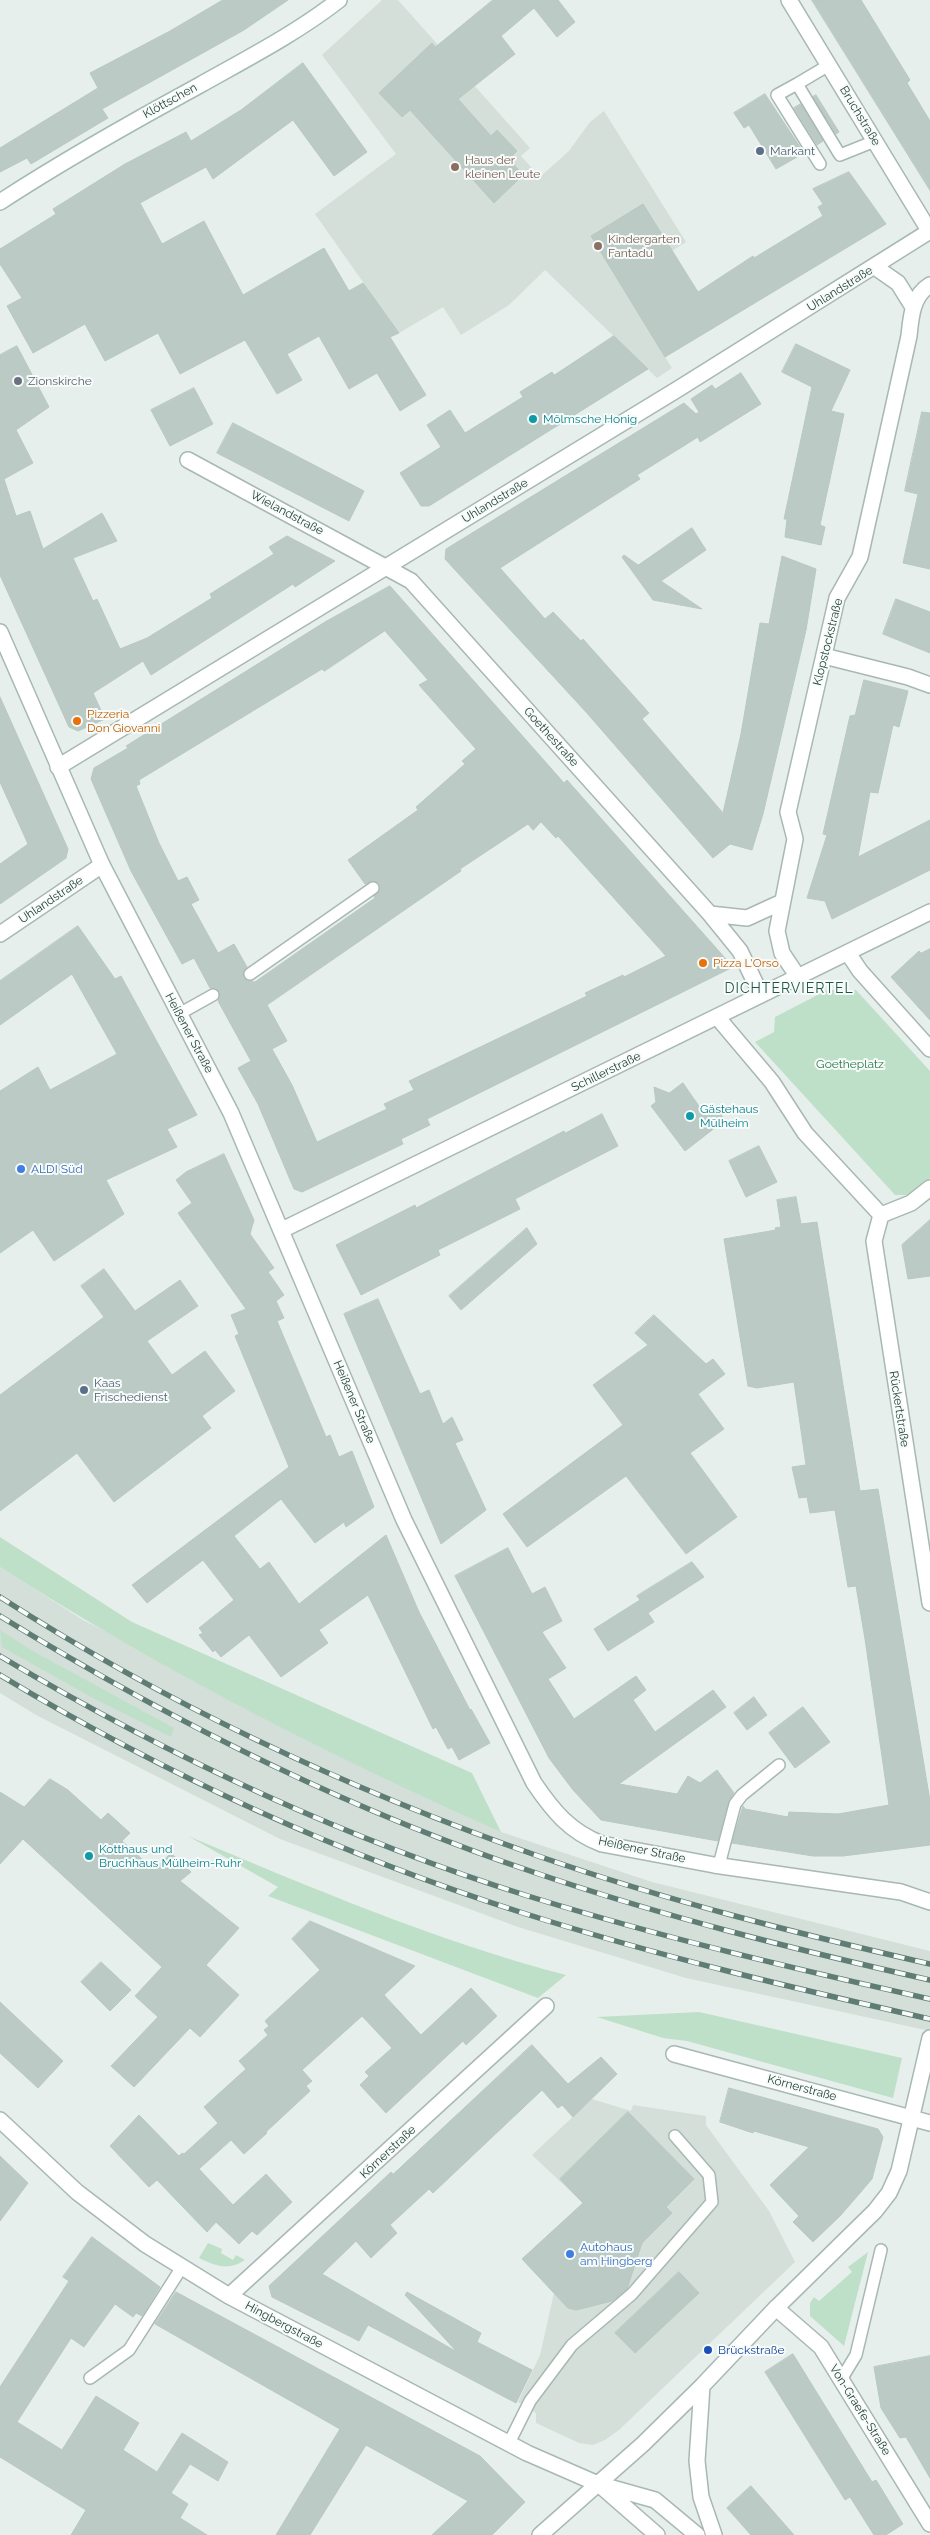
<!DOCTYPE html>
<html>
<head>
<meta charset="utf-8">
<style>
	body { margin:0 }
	canvas { display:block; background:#e6efeb }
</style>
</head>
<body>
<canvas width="930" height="2535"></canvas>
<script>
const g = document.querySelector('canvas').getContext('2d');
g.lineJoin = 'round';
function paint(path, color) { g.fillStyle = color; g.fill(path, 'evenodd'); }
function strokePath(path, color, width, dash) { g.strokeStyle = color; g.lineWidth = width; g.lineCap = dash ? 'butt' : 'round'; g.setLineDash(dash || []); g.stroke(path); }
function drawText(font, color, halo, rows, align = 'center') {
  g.font = font + ' Raleway,sans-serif'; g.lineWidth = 4; g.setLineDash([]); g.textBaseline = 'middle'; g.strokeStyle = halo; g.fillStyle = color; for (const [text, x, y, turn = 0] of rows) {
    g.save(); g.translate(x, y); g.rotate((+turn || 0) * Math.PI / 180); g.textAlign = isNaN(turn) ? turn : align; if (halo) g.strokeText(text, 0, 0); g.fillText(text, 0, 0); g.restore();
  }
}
paint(new Path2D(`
	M 382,0 L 398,0 L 530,148 L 521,156 L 540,177 L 569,151 L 590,122 L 604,111 L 686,242 L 672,251 L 640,315 L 672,368 L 657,378 L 545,270 L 509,305 L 461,335 L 443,307 L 399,333 L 315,214 L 396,154 L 322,55 Z
	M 0,1567 L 83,1620 L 501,1832 L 652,1882 L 930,1951 L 930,2031 L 686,1978 L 518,1927 L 280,1839 L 36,1715 L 0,1693 Z
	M 592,2099 L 631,2111 L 633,2105 L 706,2116 L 706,2125 L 769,2211 L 795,2262 L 619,2430 L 605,2440 L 593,2445 L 579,2443 L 536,2423 L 536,2413 L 518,2402 L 540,2355 L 554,2293 L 522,2259 L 583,2203 L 532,2155 Z`), '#d4dfda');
paint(new Path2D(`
	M 827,990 L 856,990 L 930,1071 L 930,1178 L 910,1195 L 895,1195 L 755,1042 L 774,1032 L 775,1017 Z
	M 0,1537 L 132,1622 L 472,1773 L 501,1832 C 328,1755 159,1669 0,1567 Z
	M 0,1630 L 31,1650 L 174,1728 L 171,1737 L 91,1697 L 2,1647 Z
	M 188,1836 C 312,1888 436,1941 566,1975 L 538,1998 L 268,1896 L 278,1887 Z
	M 699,2012 L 902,2058 L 893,2098 L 687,2041 L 663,2038 L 597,2017 Z
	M 208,2243 L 222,2249 L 221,2253 L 233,2260 L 236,2255 L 245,2260 C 228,2271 216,2266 199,2258 Z
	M 868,2252 L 844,2346 L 810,2316 L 810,2303 L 814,2297 L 819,2301 L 852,2272 L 848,2267 Z`), '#bfe0c8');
const building = new Path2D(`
	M 223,0 L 288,0 L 244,30 L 102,109 L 108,118 L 31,164 L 27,158 L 0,172 L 0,148 L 98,88 L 90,73 L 170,31 Z
	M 493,0 L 558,0 L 575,22 L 557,37 L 534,8 L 501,36 L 515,54 L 458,99 L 491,136 L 497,130 L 517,151 L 509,159 L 523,175 L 494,203 L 410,110 L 402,117 L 379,93 L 432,43 L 435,47 Z
	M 812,0 L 861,0 L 910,80 L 907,83 L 930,121 L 930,190 Z
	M 303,63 L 367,152 L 334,176 L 293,120 L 213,179 L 206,167 L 140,203 L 162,244 L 204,221 L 243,295 L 324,248 L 349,291 L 363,283 L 374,298 L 399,333 L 390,337 L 426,395 L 400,411 L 377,373 L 349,389 L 319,336 L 287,354 L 302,380 L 277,394 L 245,340 L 180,374 L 158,333 L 105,361 L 85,324 L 33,353 L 7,306 L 22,298 L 0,264 L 0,249 L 56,214 L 53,209 L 125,164 L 186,132 L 191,141 L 241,110 Z
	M 765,94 L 804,153 L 776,169 L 749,125 L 744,128 L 734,113 Z
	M 816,95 L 839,132 L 836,134 L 813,97 Z
	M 801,104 L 823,141 L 817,145 L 794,108 Z
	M 849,172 L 886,224 L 665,357 L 591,236 L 643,204 L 698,292 L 753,256 L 754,258 L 823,216 L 818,207 L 823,204 L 813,189 Z
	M 614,336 L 648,369 L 429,506 L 421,506 L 400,473 L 441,447 L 427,425 L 450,410 L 465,433 L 523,397 L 520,392 L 552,372 L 554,375 Z
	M 796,344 L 850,370 L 831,411 L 844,414 L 820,525 L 825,527 L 821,545 L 785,537 L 787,519 L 784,519 L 812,387 L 782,372 Z
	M 17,346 L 49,407 L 16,430 L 33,463 L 4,479 L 16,516 L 30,511 L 43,549 L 102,513 L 117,541 L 73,558 L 93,601 L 97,599 L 120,649 L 147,638 L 212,598 L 210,594 L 274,554 L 269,547 L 287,536 L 335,561 L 295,587 L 293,584 L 151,675 L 143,661 L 93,693 L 105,719 L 78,731 L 69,727 L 0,575 L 0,355 Z
	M 741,373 L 761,404 L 700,442 L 698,437 L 637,475 L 640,479 L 500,568 L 545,619 L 553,612 L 581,641 L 583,639 L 649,713 L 642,719 L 723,813 L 741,734 L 760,623 L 769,624 L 782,556 L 816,569 L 806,630 L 763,814 L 752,850 L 730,844 L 713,858 L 586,712 L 445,559 L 446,549 L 684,403 L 696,414 L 699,412 L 691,399 L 712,385 L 715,389 Z
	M 194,388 L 213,424 L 170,446 L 151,410 Z
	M 922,412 L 930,413 L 930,569 L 903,563 L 918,494 L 905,491 Z
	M 233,423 L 364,491 L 349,521 L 217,453 Z
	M 692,528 L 706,550 L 661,581 L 702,609 L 653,600 L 622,557 L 624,555 L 638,565 Z
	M 390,586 L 564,783 L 567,780 L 733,967 L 427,1119 L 430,1125 L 401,1139 L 403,1144 L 302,1192 L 294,1189 L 258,1104 L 238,1068 L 251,1061 L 218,1001 L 220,992 L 216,988 L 210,988 L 194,958 L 182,964 L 131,871 L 91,779 L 94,768 L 128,748 L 126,746 L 325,622 ZM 385,631 L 428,680 L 419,685 L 476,749 L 462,761 L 465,764 L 416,807 L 418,810 L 348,860 L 365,884 L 373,881 L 379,883 L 380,891 L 374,896 L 375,898 L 255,982 L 247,981 L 243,974 L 247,967 L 234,944 L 218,953 L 191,904 L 199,900 L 187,877 L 178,881 L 159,843 L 136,786 L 140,784 L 139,780 L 322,669 L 324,671 ZM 541,822 L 556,838 L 558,836 L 666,956 L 624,977 L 623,975 L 585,993 L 587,996 L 409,1081 L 414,1090 L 384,1104 L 387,1109 L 317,1142 L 292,1085 L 272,1049 L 287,1041 L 267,1005 L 461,871 L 460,869 L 528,824 L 533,830 Z
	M 896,599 L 930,612 L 930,653 L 883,634 Z
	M 864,680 L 908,691 L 899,727 L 893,725 L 878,793 L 870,792 L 858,857 L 930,820 L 930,870 L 832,919 L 825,901 L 807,898 L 827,835 L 823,834 L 850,716 L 855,715 Z
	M 0,697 L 68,849 L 66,858 L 0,904 L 0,864 L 28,844 L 0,782 Z
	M 78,926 L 115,979 L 121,976 L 197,1115 L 167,1129 L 177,1147 L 106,1180 L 124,1214 L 54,1261 L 33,1230 L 0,1253 L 0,1091 L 38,1067 L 50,1090 L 117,1054 L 72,974 L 0,1025 L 0,981 Z
	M 930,949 L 930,1020 L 891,977 L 919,951 L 921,953 Z
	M 683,1083 L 703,1112 L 713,1104 L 725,1120 L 685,1151 L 651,1106 L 656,1102 L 654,1087 L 669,1093 Z
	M 602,1114 L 618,1146 L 515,1199 L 520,1209 L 438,1250 L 440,1255 L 361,1295 L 336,1245 L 415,1205 L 416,1208 L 564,1131 L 565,1133 Z
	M 759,1146 L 777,1182 L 746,1197 L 729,1161 Z
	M 224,1154 L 254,1220 L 250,1234 L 274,1268 L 268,1272 L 284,1295 L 276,1301 L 284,1318 L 277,1321 L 326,1437 L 330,1435 L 339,1457 L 352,1451 L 374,1507 L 346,1527 L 344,1522 L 315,1543 L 281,1499 L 234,1536 L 260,1569 L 269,1562 L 299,1604 L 386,1535 L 419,1612 L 470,1710 L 471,1709 L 490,1743 L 459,1760 L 452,1747 L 448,1749 L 436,1727 L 433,1729 L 368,1595 L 319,1630 L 328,1643 L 281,1677 L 249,1635 L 221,1657 L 215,1650 L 213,1652 L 199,1635 L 203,1633 L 199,1628 L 234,1600 L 203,1560 L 147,1603 L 132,1585 L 289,1467 L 235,1336 L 239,1334 L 231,1315 L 246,1309 L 178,1213 L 192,1203 L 176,1180 L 186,1172 Z
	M 796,1197 L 801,1224 L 817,1222 L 860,1491 L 878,1489 L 930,1801 L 930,1845 L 843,1856 L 813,1856 L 732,1843 L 743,1806 L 745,1809 L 788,1817 L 789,1812 L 838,1814 L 889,1805 L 865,1639 L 856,1586 L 848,1587 L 835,1510 L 810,1513 L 807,1497 L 799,1498 L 792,1467 L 806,1465 L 794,1382 L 757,1388 L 748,1386 L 724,1239 L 776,1230 L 775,1228 L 781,1227 L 777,1200 Z
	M 930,1220 L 930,1276 L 908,1279 L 902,1245 Z
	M 527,1228 L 537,1244 L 461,1310 L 449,1296 Z
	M 104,1269 L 135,1311 L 180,1280 L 198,1306 L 147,1341 L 172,1375 L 205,1351 L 235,1391 L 202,1416 L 211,1428 L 114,1502 L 77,1453 L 0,1511 L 0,1395 L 104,1317 L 81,1286 Z
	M 378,1299 L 420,1394 L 429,1390 L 443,1424 L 452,1417 L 463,1440 L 455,1443 L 486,1510 L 441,1544 L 344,1314 Z
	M 654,1315 L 706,1364 L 713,1359 L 725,1374 L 698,1394 L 724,1429 L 690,1453 L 737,1517 L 686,1554 L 626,1476 L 527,1547 L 503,1514 L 623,1425 L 593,1385 L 648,1345 L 635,1333 Z
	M 508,1548 L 532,1594 L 545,1587 L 562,1621 L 542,1632 L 566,1668 L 548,1679 L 574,1719 L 636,1676 L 646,1690 L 633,1700 L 655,1732 L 713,1690 L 726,1707 L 619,1784 L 677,1794 L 688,1776 L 700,1783 L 717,1770 L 734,1793 L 728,1802 L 718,1841 L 601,1820 L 573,1790 L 549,1758 L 455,1576 Z
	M 692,1562 L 704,1577 L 648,1613 L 654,1622 L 608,1651 L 594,1629 L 640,1600 L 637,1596 Z
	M 754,1697 L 767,1715 L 747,1730 L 734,1713 Z
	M 803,1707 L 830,1742 L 795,1768 L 769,1733 Z
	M 50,1779 L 68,1790 L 101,1820 L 108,1813 L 130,1833 L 122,1841 L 154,1870 L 171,1853 L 191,1872 L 180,1881 L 239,1928 L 206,1965 L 239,1995 L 200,2037 L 190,2028 L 134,2087 L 111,2066 L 158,2017 L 135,1996 L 162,1967 L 23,1839 L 0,1864 L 0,1792 L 24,1807 Z
	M 310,1921 L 415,1966 L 384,1995 L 421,2035 L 471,1988 L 497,2016 L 466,2045 L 463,2041 L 386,2113 L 360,2085 L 369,2076 L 365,2072 L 392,2048 L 362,2016 L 302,2070 L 312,2081 L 306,2086 L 310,2091 L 266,2132 L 267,2133 L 244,2154 L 231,2140 L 199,2169 L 233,2205 L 266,2174 L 292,2202 L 257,2235 L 252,2231 L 239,2244 L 216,2222 L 207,2232 L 157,2180 L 149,2187 L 110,2146 L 139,2115 L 179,2156 L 182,2153 L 184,2154 L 218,2123 L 204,2107 L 246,2069 L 239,2061 L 268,2035 L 264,2030 L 269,2026 L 265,2021 L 320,1970 L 292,1939 Z
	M 101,1962 L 131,1990 L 110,2011 L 81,1982 Z
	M 0,2002 L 63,2061 L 38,2088 L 0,2053 Z
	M 532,2045 L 568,2084 L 601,2057 L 617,2074 L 573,2117 L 562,2105 L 558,2108 L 542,2090 L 433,2193 L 429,2189 L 390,2225 L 397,2233 L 371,2258 L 356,2241 L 322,2274 L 457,2352 L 405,2295 L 407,2292 L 481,2333 L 477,2342 L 532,2370 L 516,2403 L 368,2325 L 359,2341 L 272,2297 L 269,2286 L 391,2172 L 393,2174 Z
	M 729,2088 L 878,2129 L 883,2137 L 872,2179 L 841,2215 L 813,2242 L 793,2222 L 799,2216 L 770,2185 L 809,2147 L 754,2131 L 753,2133 L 720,2122 Z
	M 628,2112 L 694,2179 L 666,2207 L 672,2213 L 642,2243 L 627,2289 L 612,2301 L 576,2310 L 568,2308 L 522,2259 L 583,2203 L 560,2179 Z
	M 0,2156 L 28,2183 L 0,2221 Z
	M 92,2237 L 160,2287 L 142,2316 L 136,2313 L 133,2317 L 115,2304 L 84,2347 L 71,2338 L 17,2422 L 62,2450 L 96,2396 L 139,2423 L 123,2450 L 157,2472 L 182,2433 L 228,2462 L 218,2481 L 190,2464 L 171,2493 L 188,2504 L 180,2518 L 207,2535 L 71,2535 L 86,2510 L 0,2457 L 0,2387 L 69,2281 L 63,2277 Z
	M 679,2272 L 699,2293 L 635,2353 L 615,2333 Z
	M 176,2292 L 480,2456 L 525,2502 L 492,2535 L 432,2535 L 468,2501 L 366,2445 L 310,2535 L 276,2535 L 340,2429 L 155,2324 Z
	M 793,2354 L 872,2482 L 876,2480 L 903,2524 L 886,2535 L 874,2535 L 850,2497 L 845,2500 L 765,2372 Z
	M 930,2356 L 930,2478 L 906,2437 L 900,2438 L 881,2408 L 874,2367 Z
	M 751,2486 L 794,2535 L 751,2535 L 727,2508 Z`);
paint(building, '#bbcac4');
strokePath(building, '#b8c9c2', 1);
const service = new Path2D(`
	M 829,65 L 797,84 L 840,155 L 875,141
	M 797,84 L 777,95 L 820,164
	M 250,974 L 373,888
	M 179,1014 L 213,995
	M 719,1865 L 735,1804 L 742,1795 L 779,1765
	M 90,2378 L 129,2350 L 182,2267
	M 842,2378 L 856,2355 L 881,2250
	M 509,2443 L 530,2401 L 572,2345 L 632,2294 L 712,2202 L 709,2175 L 675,2136`);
const minor = new Path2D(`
	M 789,0 L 930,232
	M 875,267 L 898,283 L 913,307
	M 188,460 L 411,581 L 710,914 L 740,951 L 761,995
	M 824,656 L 908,677 L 930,685
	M 58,767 L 678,389 L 930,231
	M 710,914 L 747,918 L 782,902
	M 0,934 L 102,865
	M 848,953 L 860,971 L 930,1049
	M 798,977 L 782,953 L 777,931 L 795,839 L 788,812 L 837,598 L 860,557 L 909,336 C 911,317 912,296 930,285
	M 718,1018 L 772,1082 L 805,1133 L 881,1215 L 911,1203 L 930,1188
	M 881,1215 L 874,1241 L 930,1603
	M 282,1230 L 930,912
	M 674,2054 L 930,2123
	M 229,2296 L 546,2006
	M 776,2308 L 821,2347 L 930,2524`);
const tertiary = new Path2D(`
	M 0,632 L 102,865 L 231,1113 L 404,1520 L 534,1783 C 553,1811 570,1832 602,1844 L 714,1865 L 901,1892 L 930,1902
	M 0,2120 L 77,2192 L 145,2244 L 229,2296 L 527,2453 L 598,2484 L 655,2500 L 697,2535
	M 702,2386 L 697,2461 L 701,2497 L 714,2535
	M 601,2486 L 657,2535
	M 540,2535 L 643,2444 L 702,2386 L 776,2308 L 875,2211 L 889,2193 L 899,2171 L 930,2038`);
const secondary = new Path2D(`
	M 0,202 C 64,160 132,122 200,85 C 248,58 295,34 339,0`);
strokePath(service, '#a8b8b2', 14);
strokePath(minor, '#a8b8b2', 18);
strokePath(tertiary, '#a8b8b2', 18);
strokePath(secondary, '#a4bbb3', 18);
strokePath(service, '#fff', 11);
strokePath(minor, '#fff', 15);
strokePath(tertiary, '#fff', 15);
strokePath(secondary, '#fff', 15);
const rail = new Path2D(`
	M 0,1597 C 168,1705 352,1791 541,1857 C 668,1901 799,1934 930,1964
	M 0,1616 C 169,1720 348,1810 536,1873 C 665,1917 797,1950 930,1980
	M 0,1656 C 166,1755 343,1838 528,1896 C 660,1937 795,1969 930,1999
	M 0,1675 C 164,1774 341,1855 523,1913 C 657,1956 793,1988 930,2019`);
strokePath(rail, '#5f7d75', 5.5);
strokePath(rail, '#f7fbf9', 4, [11]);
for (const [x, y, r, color] of [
	[760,151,5,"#5c6f8a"],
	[455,167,5,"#8d6e63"],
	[598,246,5,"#8d6e63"],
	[18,381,5,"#6b7280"],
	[533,419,5,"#0f9aa8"],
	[77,721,5,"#e8710a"],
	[703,963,5,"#e8710a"],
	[690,1116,5,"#0f9aa8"],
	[21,1169,5,"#3f7fe0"],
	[84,1390,5,"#5c6f8a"],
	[89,1856,5,"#0f9aa8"],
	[570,2254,5,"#3f7fe0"],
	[708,2350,5,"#1a4fb4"]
]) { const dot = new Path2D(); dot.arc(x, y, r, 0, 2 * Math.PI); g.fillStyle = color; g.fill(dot); strokePath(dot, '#f7fbf9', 2); }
drawText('12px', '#24423a', '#f7fbf9', [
	["Klöttschen",170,101,-29],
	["Bruchstraße",860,116,59],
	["Uhlandstraße",840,289,-32],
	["Uhlandstraße",495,501,-31],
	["Wielandstraße",287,513,28],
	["Klopstockstraße",828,642,-76],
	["Goethestraße",551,737,48],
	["Uhlandstraße",51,900,-34],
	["Heißener Straße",189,1033,62],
	["Schillerstraße",606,1072,-26],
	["Heißener Straße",354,1402,67],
	["Rückertstraße",899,1409,81],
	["Heißener Straße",642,1850,12],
	["Körnerstraße",802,2088,15],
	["Körnerstraße",388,2152,-43],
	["Hingbergstraße",284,2325,28],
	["Von-Graefe-Straße",860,2410,58]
]);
drawText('12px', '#4e5e75', '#f7fbf9', [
	["Markant",770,151],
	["Kaas",94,1383],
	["Frischedienst",94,1397]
], 'left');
drawText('12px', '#785e54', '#f7fbf9', [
	["Haus der",465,160],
	["kleinen Leute",465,174],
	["Kindergarten",608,239],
	["Fantadu",608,253]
], 'left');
drawText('12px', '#5b616d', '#f7fbf9', [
	["Zionskirche",28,381]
], 'left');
drawText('12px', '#0d838f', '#f7fbf9', [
	["Mölmsche Honig",543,419],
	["Gästehaus",700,1109],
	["Mülheim",700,1123],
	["Kotthaus und",99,1849],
	["Bruchhaus Mülheim-Ruhr",99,1863]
], 'left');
drawText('12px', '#c56008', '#f7fbf9', [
	["Pizzeria",87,714],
	["Don Giovanni",87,728],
	["Pizza L'Orso",713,963]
], 'left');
drawText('12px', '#2d7a4b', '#f7fbf9', [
	["Goetheplatz",850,1064]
]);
drawText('12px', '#366cbe', '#f7fbf9', [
	["ALDI Süd",31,1169],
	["Autohaus",580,2247],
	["am Hingberg",580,2261]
], 'left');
drawText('12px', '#164399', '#f7fbf9', [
	["Brückstraße",718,2350]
], 'left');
g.letterSpacing = '1px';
drawText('14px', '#1f5548', '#f7fbf9', [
	["DICHTERVIERTEL",789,989]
]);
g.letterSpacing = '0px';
</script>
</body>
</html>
